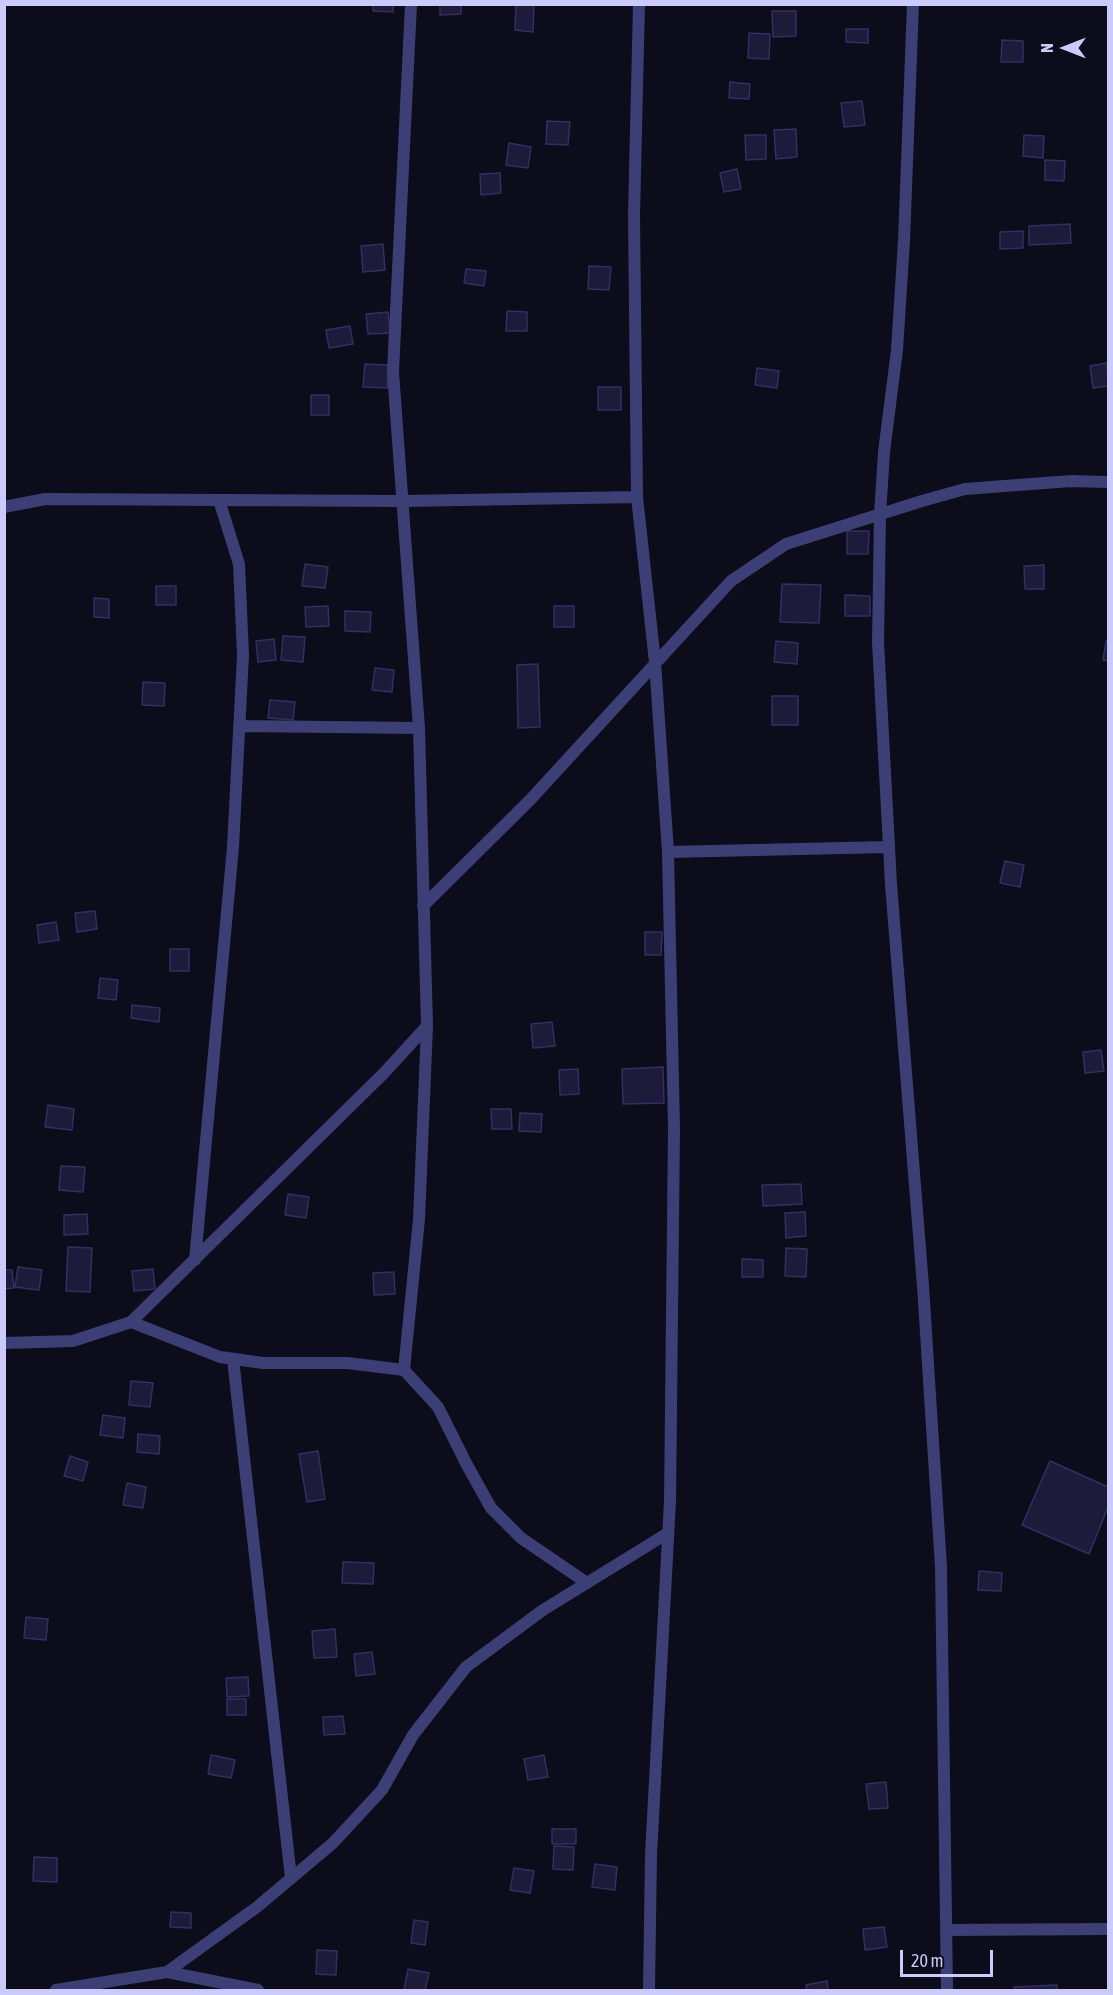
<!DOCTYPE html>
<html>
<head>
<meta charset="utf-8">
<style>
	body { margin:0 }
	#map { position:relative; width:1113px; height:1995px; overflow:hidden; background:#0d0c1b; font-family:"Asap Condensed",sans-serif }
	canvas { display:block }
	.frame { position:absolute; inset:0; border:6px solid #cacafb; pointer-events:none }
	.north { position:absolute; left:1035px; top:18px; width:60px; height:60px; -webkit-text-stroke:4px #0d0c1b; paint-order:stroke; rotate:270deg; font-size:16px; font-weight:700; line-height:24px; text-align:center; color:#cacafb }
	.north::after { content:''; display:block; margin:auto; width:21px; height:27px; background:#cacafb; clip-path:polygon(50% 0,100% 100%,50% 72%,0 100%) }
	.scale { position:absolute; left:900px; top:1950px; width:93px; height:27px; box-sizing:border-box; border:3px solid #cacafb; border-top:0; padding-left:8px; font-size:18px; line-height:21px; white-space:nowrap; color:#cacafb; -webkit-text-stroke:4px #0d0c1b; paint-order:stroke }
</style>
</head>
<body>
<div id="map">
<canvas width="1113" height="1995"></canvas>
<div class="frame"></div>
<div class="north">N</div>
<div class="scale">20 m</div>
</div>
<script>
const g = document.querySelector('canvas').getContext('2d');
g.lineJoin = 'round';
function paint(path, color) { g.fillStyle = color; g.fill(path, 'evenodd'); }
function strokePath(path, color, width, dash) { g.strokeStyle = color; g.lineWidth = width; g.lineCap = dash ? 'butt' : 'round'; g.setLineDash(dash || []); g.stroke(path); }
const building = new Path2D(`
	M 373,4 L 393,4 L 393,12 L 373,11 Z
	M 440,4 L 461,4 L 461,14 L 440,15 Z
	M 516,4 L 534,4 L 533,32 L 515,30 Z
	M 772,11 L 796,11 L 796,36 L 773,37 Z
	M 846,29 L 868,29 L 868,43 L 846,42 Z
	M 749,33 L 770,34 L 769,59 L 748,58 Z
	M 1002,40 L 1023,41 L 1023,62 L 1001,62 Z
	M 730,82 L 750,84 L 749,99 L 729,98 Z
	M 862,101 L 865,125 L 844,127 L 841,103 Z
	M 547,121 L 570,122 L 568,145 L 546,144 Z
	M 796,129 L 797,157 L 776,159 L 774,130 Z
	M 745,135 L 766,135 L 766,159 L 746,160 Z
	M 1024,135 L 1044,136 L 1043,158 L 1023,156 Z
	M 509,143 L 531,147 L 528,168 L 506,165 Z
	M 1045,160 L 1065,161 L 1064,181 L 1045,180 Z
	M 737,169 L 741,189 L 724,192 L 720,173 Z
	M 500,173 L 501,193 L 481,195 L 480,174 Z
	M 1070,224 L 1071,243 L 1029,245 L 1029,226 Z
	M 1023,231 L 1023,248 L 1000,249 L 1000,232 Z
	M 383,244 L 385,270 L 363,272 L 361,246 Z
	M 589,266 L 611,267 L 609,290 L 588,289 Z
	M 466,269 L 486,271 L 484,286 L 464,283 Z
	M 507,311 L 527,312 L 527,331 L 506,331 Z
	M 388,312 L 390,333 L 368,334 L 366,314 Z
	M 350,326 L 353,344 L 329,348 L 326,330 Z
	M 1107,363 L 1108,386 L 1093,388 L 1090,366 Z
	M 365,364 L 388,365 L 387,388 L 363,387 Z
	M 757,368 L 779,371 L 777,388 L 755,385 Z
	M 598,387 L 621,387 L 621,410 L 598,410 Z
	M 311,395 L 329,395 L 329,415 L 311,415 Z
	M 847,531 L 869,531 L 868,554 L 847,554 Z
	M 305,564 L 328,567 L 325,588 L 302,586 Z
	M 1044,565 L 1044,589 L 1025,589 L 1024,566 Z
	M 782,584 L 821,585 L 819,623 L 780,622 Z
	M 156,586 L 176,586 L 176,605 L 156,605 Z
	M 845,595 L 870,596 L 870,616 L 845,616 Z
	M 94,598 L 109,599 L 109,618 L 94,617 Z
	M 328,606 L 329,626 L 306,627 L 305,607 Z
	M 554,606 L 574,606 L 574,627 L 554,627 Z
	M 345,611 L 371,612 L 370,632 L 345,631 Z
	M 283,636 L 305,637 L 303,662 L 281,660 Z
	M 274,639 L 276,660 L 258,662 L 256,641 Z
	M 776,641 L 798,643 L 797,664 L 774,662 Z
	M 1106,641 L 1108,641 L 1108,661 L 1103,660 Z
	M 538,664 L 540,727 L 518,728 L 517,665 Z
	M 375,668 L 394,670 L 392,692 L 372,690 Z
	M 143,682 L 165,683 L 164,706 L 142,705 Z
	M 772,696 L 798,696 L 798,725 L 772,725 Z
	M 270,700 L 295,702 L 293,720 L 268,718 Z
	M 1005,861 L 1024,865 L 1020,887 L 1000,883 Z
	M 95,911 L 97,929 L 77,932 L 75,913 Z
	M 56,922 L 59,940 L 39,943 L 37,925 Z
	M 645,932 L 662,932 L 661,955 L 645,955 Z
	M 170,949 L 189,949 L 189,971 L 170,971 Z
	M 100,978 L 118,980 L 116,1000 L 98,998 Z
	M 132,1005 L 160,1008 L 159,1022 L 131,1018 Z
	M 552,1022 L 555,1046 L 533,1048 L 531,1024 Z
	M 1101,1050 L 1104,1071 L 1085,1073 L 1083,1052 Z
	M 663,1067 L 664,1103 L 623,1104 L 622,1069 Z
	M 578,1069 L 579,1094 L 560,1095 L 559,1070 Z
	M 48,1105 L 74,1109 L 72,1130 L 45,1127 Z
	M 491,1109 L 511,1109 L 512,1129 L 492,1129 Z
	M 520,1113 L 542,1114 L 541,1132 L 519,1131 Z
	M 61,1166 L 85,1167 L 83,1192 L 59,1190 Z
	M 801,1184 L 802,1204 L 763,1206 L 762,1185 Z
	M 288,1194 L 309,1197 L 306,1218 L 285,1215 Z
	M 805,1212 L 806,1236 L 786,1238 L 785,1213 Z
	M 87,1214 L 88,1234 L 64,1235 L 64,1215 Z
	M 68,1247 L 92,1248 L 90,1292 L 66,1291 Z
	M 786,1248 L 807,1249 L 806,1277 L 785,1276 Z
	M 742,1259 L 763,1260 L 763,1277 L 742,1277 Z
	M 18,1267 L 42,1270 L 39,1290 L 15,1287 Z
	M 153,1269 L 155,1289 L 134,1291 L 132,1271 Z
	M 4,1270 L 12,1270 L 14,1288 L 4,1289 Z
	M 394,1272 L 395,1294 L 374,1295 L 373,1273 Z
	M 131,1381 L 153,1383 L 150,1407 L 129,1405 Z
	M 103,1415 L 125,1418 L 123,1438 L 100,1435 Z
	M 138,1434 L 160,1436 L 159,1454 L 137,1452 Z
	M 318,1451 L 325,1499 L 307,1502 L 299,1454 Z
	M 70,1456 L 88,1462 L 83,1481 L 64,1476 Z
	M 1050,1461 L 1108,1487 L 1108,1507 L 1089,1554 L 1022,1525 Z
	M 127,1483 L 146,1487 L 143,1508 L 123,1505 Z
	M 343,1562 L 374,1563 L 373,1584 L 342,1583 Z
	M 979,1571 L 1002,1573 L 1001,1591 L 978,1590 Z
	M 26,1617 L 48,1619 L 46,1640 L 24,1638 Z
	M 335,1629 L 337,1657 L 314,1658 L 312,1631 Z
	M 372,1652 L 375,1674 L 356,1676 L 354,1654 Z
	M 248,1677 L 249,1696 L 227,1697 L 226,1678 Z
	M 227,1699 L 246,1699 L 246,1715 L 227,1715 Z
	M 343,1716 L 345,1734 L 324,1735 L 323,1717 Z
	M 211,1755 L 235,1760 L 231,1778 L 208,1774 Z
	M 544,1755 L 548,1777 L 528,1780 L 524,1759 Z
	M 886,1782 L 888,1808 L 869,1809 L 866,1784 Z
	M 552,1829 L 576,1829 L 576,1844 L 552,1844 Z
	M 554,1846 L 574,1847 L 573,1870 L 553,1869 Z
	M 34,1857 L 57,1858 L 57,1882 L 33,1881 Z
	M 595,1864 L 617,1867 L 615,1890 L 592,1887 Z
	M 514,1868 L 534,1871 L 530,1893 L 510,1890 Z
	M 171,1912 L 191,1913 L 191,1928 L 170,1927 Z
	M 414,1920 L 428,1922 L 425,1945 L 411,1943 Z
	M 884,1927 L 887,1947 L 865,1950 L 863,1929 Z
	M 317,1950 L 337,1951 L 336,1975 L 316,1974 Z
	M 408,1969 L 429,1973 L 425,1990 L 404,1990 Z
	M 827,1981 L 828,1990 L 807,1990 L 806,1985 Z
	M 1057,1985 L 1057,1990 L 1014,1990 L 1014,1987 Z`);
paint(building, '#1d1a3a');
strokePath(building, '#332e64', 1.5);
strokePath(new Path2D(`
	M 639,4 L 634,215 L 637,497 L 655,662 L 668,852 L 674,1128 L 670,1501 L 651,1855 L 649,1990
	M 913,4 L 904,241 L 897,350 L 884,452 L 880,515 L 878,642 L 891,884 L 923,1286 L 941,1567 L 947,1990
	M 4,507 L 45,499 L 403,501 L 637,497
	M 239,726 L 419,728
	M 668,852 L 888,847
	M 423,906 L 530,800 L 731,581 L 786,544 L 922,501 L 965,489 L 1071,481 L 1108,482
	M 195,1260 L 233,847 L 243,655 L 239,564 L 219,500
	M 131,1322 L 220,1357 L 263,1363 L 347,1363 L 404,1370 L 438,1407 L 467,1465 L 491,1508 L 521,1538 L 587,1583
	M 4,1343 L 73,1341 L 131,1322 L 384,1073 L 427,1026
	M 233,1359 L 291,1878
	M 404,1370 L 419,1219 L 427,1026 L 419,728 L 393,372 L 411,4
	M 946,1930 L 1108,1929
	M 167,1972 L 257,1907 L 333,1843 L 382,1790 L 413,1735 L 466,1667 L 543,1610 L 668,1533
	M 56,1990 L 167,1972 L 258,1990`), '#3b3f76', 12);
</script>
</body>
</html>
